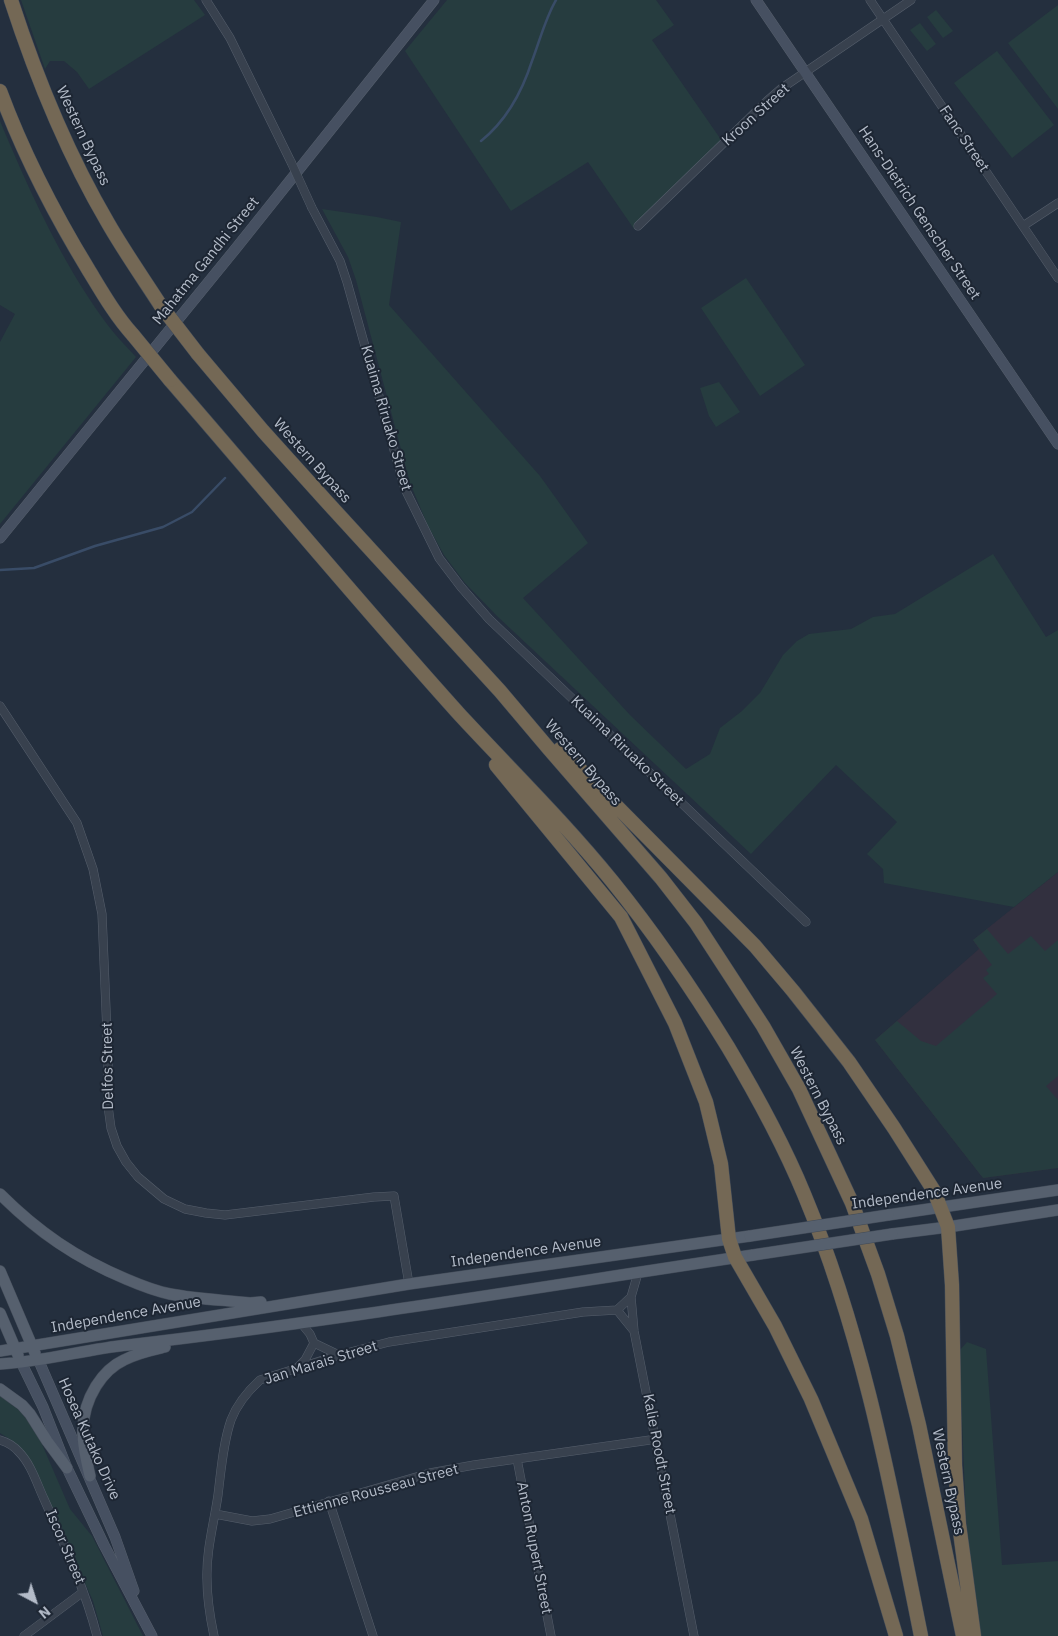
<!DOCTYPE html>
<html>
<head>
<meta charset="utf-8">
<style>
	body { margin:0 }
	#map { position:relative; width:1058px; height:1636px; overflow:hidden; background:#242f3e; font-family:"IBM Plex Sans",sans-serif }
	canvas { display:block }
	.north { position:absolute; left:10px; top:1576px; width:50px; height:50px; -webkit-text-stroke:4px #1d2633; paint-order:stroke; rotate:140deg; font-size:14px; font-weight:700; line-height:20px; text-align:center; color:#b4bcc9 }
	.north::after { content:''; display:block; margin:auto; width:18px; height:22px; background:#b4bcc9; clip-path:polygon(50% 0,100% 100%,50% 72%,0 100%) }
</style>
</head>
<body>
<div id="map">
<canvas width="1058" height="1636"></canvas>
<div class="north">N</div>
</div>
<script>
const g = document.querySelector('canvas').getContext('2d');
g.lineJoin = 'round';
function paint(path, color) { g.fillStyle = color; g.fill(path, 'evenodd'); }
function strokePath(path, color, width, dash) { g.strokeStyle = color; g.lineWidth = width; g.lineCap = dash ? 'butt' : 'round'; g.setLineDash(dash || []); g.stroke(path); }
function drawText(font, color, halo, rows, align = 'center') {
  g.font = font + ' "IBM Plex Sans",sans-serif'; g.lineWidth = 4; g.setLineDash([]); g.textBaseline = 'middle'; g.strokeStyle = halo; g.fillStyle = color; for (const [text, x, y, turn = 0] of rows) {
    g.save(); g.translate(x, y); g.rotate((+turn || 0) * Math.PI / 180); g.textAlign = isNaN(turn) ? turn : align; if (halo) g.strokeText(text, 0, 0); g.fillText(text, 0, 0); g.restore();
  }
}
paint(new Path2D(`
	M 1058,872 L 1058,1168 L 983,1178 L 875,1040 L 979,949 L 973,940 Z`), '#32303f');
paint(new Path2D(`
	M 21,0 L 194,0 L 205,15 L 89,89 L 77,72 L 64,61 L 50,61 L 45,69 Z
	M 447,0 L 656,0 L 674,25 L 652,40 L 724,144 L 634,229 L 588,162 L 511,211 L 405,51 Z
	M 1058,5 L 1058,109 L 1008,43 Z
	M 936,10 L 953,31 L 943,38 L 927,17 Z
	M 920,23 L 936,44 L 927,51 L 910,30 Z
	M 997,51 L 1054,125 L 1012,158 L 954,83 Z
	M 0,121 C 29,190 60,259 104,320 C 113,333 125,345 136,357 L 0,524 L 0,342 L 15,314 L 0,305 Z
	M 322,209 L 377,217 L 401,222 L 389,305 L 540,476 L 588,543 L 523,598 L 630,715 L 686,769 L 710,754 L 720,728 L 742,711 L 760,693 L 783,655 L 797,641 L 809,634 L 851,629 L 873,617 L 895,614 L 993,554 L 1046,637 L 1058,630 L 1058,872 L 1014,907 L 884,883 L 883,869 L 867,854 L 897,822 L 836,765 L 751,854 L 497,616 L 465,583 L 444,555 L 428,526 L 410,483 L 356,280 L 348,257 Z
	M 746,278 L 805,365 L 760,396 L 701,308 Z
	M 719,382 L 740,412 L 716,427 L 709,416 L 700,388 Z
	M 987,929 L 1008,954 L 1031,936 L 1045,951 L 1058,940 L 1058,1076 L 1046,1086 L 1058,1100 L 1058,1168 L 983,1178 L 875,1040 L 897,1021 L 921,1041 L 936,1046 L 997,994 L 983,978 L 989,974 L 986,970 L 992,965 L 973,940 Z
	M 967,1342 L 986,1349 L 1002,1565 L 1058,1561 L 1058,1636 L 981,1636 L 972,1577 L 966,1517 L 959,1351 Z
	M 0,1395 L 21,1412 L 38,1435 L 70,1509 L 92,1536 L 143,1636 L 103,1636 L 93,1601 L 36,1473 C 25,1452 20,1445 0,1433 Z`), '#263c3f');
strokePath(new Path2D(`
	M 481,141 C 506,121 522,92 532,61 C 540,40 545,19 556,0
	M 0,570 L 34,568 L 95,546 L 163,527 L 192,512 L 225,478`), '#394c67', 2.5);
const street = new Path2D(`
	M 206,0 L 230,38 L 291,162
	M 870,0 L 1058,278
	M 312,208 L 340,261 L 347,282 L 405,489 L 439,558 L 461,587 L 489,619 L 806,922
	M 638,226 L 767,101 L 782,88 L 911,0
	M 1023,226 L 1058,203
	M 0,706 L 77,823 L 93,869 L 102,914 L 108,1057 L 108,1106 L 111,1128 L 117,1146 L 126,1162 L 138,1177 L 164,1199 L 185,1209 L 206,1213 L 225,1215 L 374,1197 L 394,1196 L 409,1284
	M 638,1273 L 631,1297 L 634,1331 L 694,1636
	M 617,1310 L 634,1331
	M 301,1323 L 310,1334 L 314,1343 L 339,1355
	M 298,1367 L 305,1360 L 314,1343
	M 0,1440 C 7,1442 14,1446 19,1452 C 31,1464 37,1484 44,1499 C 64,1544 85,1589 97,1636
	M 517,1459 L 551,1636
	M 329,1501 L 373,1636
	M 215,1514 L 252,1521 L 270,1519 L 430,1473 L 474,1465 L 657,1439
	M 24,1636 L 83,1592
	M 214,1636 C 210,1617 207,1598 207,1579 C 206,1551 214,1523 218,1495 C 221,1471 223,1443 231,1420 C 237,1404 248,1391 260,1380 L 339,1355 L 389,1342 L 583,1312 L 617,1310 L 631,1297`);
const secondary = new Path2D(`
	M 756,0 L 1058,444
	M 0,538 L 237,247 L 434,0
	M 38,1359 L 115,1537 L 134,1591
	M 21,1362 L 43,1407 L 67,1468 L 104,1545 L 152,1636`);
const primary = new Path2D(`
	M 0,1194 C 38,1232 76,1258 126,1279 C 140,1285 155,1291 170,1294 C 196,1299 224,1300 250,1303 L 261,1302
	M 888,1215 L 1058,1190
	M 892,1234 L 948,1227 L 1058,1210
	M 0,1271 L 35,1353
	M 0,1313 L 18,1355
	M 0,1351 L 409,1284 L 750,1236
	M 0,1364 C 43,1362 86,1349 128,1345 C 337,1321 545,1286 753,1255
	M 0,1389 L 22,1405 L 30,1414 L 47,1441 L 67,1468
	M 90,1476 C 82,1443 77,1417 96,1386 C 103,1375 113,1365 124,1360 C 137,1353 152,1350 165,1347`);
const highway = new Path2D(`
	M 11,0 C 36,77 67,153 108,223 C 124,251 143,278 161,306
	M 0,91 C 23,153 54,213 88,269 C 102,292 115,315 133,335
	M 198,354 L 263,431 L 327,502 L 500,691 L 549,749 L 661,878 L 696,923 L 763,1026 L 799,1089 L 852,1203 L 878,1274 L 897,1336 L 919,1425 L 963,1636
	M 170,380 C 267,492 361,605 460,715 C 511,770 565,823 612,881 C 655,934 693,990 728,1047 C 756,1094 783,1143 804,1194 C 863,1335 891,1487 921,1636
	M 560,749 L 755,946 L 793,991 L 849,1062 L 894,1128 L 934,1191 L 948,1227 L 952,1285 L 955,1465 L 959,1524 L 974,1636
	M 496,765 L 621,917 L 675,1023 L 706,1102 L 721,1164 L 729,1239 L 735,1257 L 775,1326 L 811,1399 L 861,1519 L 896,1636`);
strokePath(street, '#565f6c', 9);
strokePath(secondary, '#565f6c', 11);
strokePath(primary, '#414a57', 12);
strokePath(highway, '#434c59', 15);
strokePath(street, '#38414e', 8);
strokePath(secondary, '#465061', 10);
strokePath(primary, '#56606e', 11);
strokePath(highway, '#746855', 14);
const streetBridge = new Path2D(`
	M 291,162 L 312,208`);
const primaryBridge = new Path2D(`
	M 750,1236 L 888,1215
	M 753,1255 L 892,1234`);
const highwayBridge = new Path2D(`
	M 161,306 L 198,354
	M 133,335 L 170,380`);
strokePath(streetBridge, '#565f6c', 9, []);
strokePath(primaryBridge, '#414a57', 12, []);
strokePath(highwayBridge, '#434c59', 15, []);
strokePath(streetBridge, '#38414e', 8);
strokePath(primaryBridge, '#56606e', 11);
strokePath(highwayBridge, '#746855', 14);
drawText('15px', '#b4bcc9', '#1d2633', [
	["Kroon Street",756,115,-42],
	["Western Bypass",83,136,65],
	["Fanc Street",964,139,56],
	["Hans-Dietrich Genscher Street",919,213,56],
	["Mahatma Gandhi Street",206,261,-51],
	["Kuaima Riruako Street",386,418,74],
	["Western Bypass",312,461,48],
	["Kuaima Riruako Street",627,751,44],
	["Western Bypass",583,763,49],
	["Delfos Street",108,1066,-91],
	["Western Bypass",818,1096,63],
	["Independence Avenue",927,1194,-8],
	["Independence Avenue",526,1252,-8],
	["Independence Avenue",126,1315,-10],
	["Jan Marais Street",321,1363,-17],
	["Hosea Kutako Drive",89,1439,66],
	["Kalie Roodt Street",659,1454,79],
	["Western Bypass",948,1482,78],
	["Ettienne Rousseau Street",376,1491,-15],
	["Iscor Street",65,1547,67],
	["Anton Rupert Street",534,1548,79]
]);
</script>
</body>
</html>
